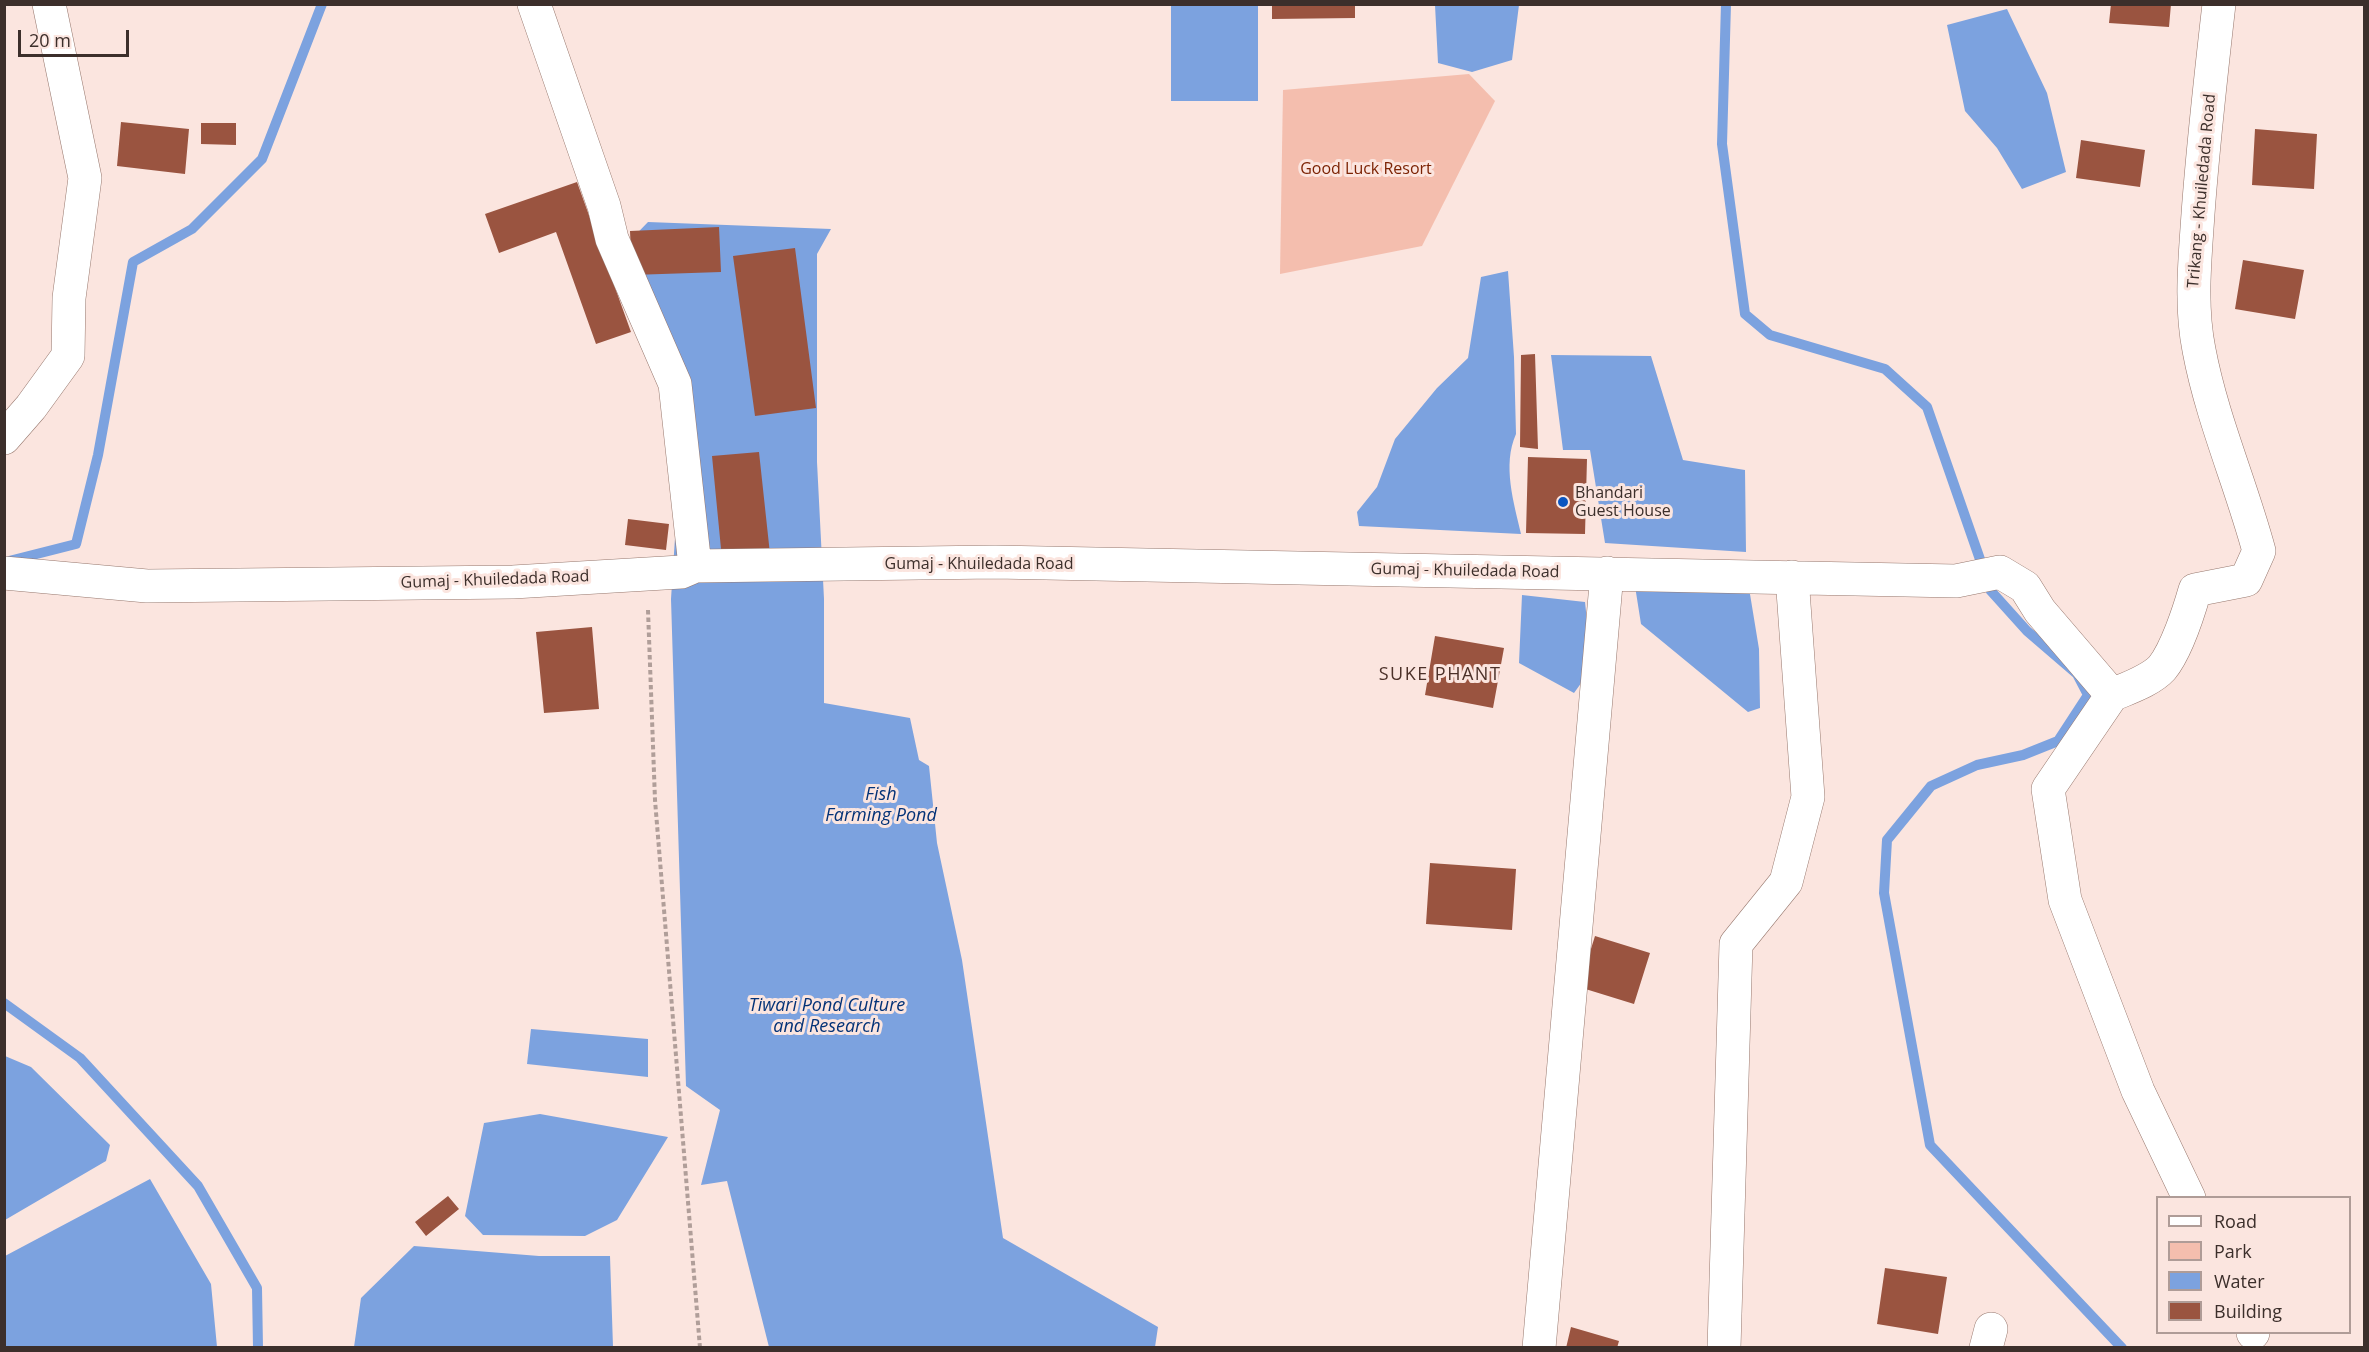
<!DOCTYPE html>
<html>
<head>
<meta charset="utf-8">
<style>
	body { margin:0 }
	#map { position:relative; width:2369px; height:1352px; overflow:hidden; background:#fbe5df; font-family:"Open Sans",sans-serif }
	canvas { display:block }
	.frame { position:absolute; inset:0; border:6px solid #3c2f2b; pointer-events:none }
	.legend { position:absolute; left:2156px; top:1196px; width:195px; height:138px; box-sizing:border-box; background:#fbe5df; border:2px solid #af9c97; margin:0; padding:8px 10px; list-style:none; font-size:18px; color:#3c2f2b }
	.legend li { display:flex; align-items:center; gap:12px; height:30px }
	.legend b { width:30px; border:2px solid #af9c97 }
	.scale { position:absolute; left:18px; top:30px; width:111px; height:27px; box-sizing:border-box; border:3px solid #3c2f2b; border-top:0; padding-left:8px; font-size:18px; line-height:21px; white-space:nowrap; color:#3c2f2b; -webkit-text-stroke:4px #fbe5df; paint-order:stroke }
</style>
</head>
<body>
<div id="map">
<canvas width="2369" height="1352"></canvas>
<div class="frame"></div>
<ul class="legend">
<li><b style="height:8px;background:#fff"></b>Road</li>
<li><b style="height:16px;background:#f4beae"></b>Park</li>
<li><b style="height:16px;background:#7ca2df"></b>Water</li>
<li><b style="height:16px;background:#9a5440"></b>Building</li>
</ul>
<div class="scale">20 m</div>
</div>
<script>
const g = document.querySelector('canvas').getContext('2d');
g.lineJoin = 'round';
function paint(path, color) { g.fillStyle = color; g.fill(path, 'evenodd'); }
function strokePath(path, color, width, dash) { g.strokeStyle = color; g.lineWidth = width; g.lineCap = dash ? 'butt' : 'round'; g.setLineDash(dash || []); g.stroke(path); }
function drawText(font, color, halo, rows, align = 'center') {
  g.font = font + ' "Open Sans",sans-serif'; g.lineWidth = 6; g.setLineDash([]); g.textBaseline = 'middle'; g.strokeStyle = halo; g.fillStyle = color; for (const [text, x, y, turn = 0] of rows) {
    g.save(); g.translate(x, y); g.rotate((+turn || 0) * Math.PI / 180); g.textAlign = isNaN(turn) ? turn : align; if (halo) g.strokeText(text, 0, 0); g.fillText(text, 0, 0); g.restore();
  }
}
paint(new Path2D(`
	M 1469,74 L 1495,101 L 1422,246 L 1280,274 L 1283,90 Z`), '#f4beae');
paint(new Path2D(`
	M 1171,5 L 1258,5 L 1258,101 L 1171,101 Z
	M 1435,5 L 1519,5 L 1512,60 L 1472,72 L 1438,63 Z
	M 2007,9 L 2047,93 L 2066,172 L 2022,189 L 1997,148 L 1965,111 L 1947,25 Z
	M 648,222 L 831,229 L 817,254 L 817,462 L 824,599 L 824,703 L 910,718 L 919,760 L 929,766 L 937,843 L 962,960 L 1003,1238 L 1158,1327 L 1155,1347 L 769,1347 L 727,1181 L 701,1185 L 720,1110 L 686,1086 L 671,599 L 682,431 L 615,256 Z
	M 1508,271 L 1514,357 L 1516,434 C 1502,465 1514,503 1521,534 L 1359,526 L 1357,512 L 1377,487 L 1395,439 L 1437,388 L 1468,358 L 1481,277 Z
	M 1551,355 L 1651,356 L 1683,460 L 1745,470 L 1746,552 L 1605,543 L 1590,450 L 1563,450 Z
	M 1635,586 L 1749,588 L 1759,649 L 1760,708 L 1748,712 L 1641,624 Z
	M 1522,595 L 1585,602 L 1592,668 L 1574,693 L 1519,663 Z
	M 531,1029 L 648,1039 L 648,1077 L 527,1064 Z
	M 5,1056 L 31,1067 L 110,1145 L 106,1161 L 5,1220 Z
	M 540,1114 L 668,1137 L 617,1220 L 585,1236 L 483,1235 L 465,1216 L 484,1123 Z
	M 150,1179 L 211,1284 L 217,1347 L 5,1347 L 5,1256 Z
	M 414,1246 L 539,1256 L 610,1256 L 613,1347 L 354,1347 L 361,1298 Z`), '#7ca2df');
strokePath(new Path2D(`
	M 1726,4 L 1722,144 L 1745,314 L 1770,335 L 1885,369 L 1927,407 L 1991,591 L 2027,631 L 2077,674 L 2088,695 L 2058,741 L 2023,755 L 1977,765 L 1931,786 L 1887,840 L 1884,893 L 1930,1145 L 2122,1348
	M 9,561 L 76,544 L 98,455 L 133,262 L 192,229 L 262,159 L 322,4
	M 4,1003 L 80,1058 L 198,1186 L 257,1288 L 258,1348`), '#7ca2df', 10);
paint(new Path2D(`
	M 1272,4 L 1355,4 L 1355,18 L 1272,19 Z
	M 2111,4 L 2171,4 L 2169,27 L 2109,23 Z
	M 121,122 L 189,129 L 185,174 L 117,166 Z
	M 201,123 L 236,123 L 236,145 L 201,144 Z
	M 2255,129 L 2317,134 L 2314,189 L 2252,185 Z
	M 2081,140 L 2145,150 L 2140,187 L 2076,178 Z
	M 577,182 L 631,332 L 596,344 L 556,232 L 499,253 L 485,214 Z
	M 719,227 L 721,272 L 632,275 L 630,231 Z
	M 795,248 L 816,408 L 755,416 L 733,256 Z
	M 2243,260 L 2304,270 L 2295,319 L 2235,309 Z
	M 1535,354 L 1538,449 L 1520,447 L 1521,355 Z
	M 759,452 L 770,554 L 722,559 L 712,456 Z
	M 1528,457 L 1587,459 L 1585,534 L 1526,533 Z
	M 628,519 L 669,524 L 666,550 L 625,545 Z
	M 592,627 L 599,709 L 544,713 L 536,632 Z
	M 1435,636 L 1504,648 L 1493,708 L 1425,695 Z
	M 1430,863 L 1516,869 L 1512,930 L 1426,924 Z
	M 1595,936 L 1650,953 L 1634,1004 L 1579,987 Z
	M 448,1196 L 459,1209 L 426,1236 L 415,1222 Z
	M 1885,1268 L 1947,1277 L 1938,1334 L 1877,1324 Z
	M 1571,1327 L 1619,1341 L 1617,1348 L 1566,1348 Z`), '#9a5440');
const minor = new Path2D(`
	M 534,4 L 604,206 L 612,239 L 675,384 L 695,566
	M 4,438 L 31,407 L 68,356 L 69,298 L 85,178 L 49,4
	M 4,573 L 147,586 L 513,582 L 681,572 L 695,566 L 995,562 L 1956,581 L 2000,572 L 2025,587 L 2040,611 L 2112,695 C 2128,688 2150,681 2162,668 C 2176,651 2189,611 2195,590 L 2246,580 L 2259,551 C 2241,484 2212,419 2199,350 C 2190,305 2195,259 2198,214 C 2203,144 2211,74 2219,4
	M 2112,695 L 2048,789 L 2065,900 L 2138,1091 L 2189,1198
	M 2253,1332 L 2253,1333
	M 1539,1348 L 1607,573
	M 1724,1348 L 1736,944 L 1786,882 L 1808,797 L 1792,577
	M 1986,1348 L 1991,1329`);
strokePath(minor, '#97786e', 34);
strokePath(new Path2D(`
	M 648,610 L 655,800 L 700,1348`), '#b09e99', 4, [4.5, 3]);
strokePath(minor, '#fff', 33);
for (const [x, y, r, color] of [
	[1563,502,6,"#0b55c0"]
]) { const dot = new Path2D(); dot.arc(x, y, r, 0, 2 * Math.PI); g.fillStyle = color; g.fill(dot); strokePath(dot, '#fbe5df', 2); }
drawText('16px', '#7c2304', '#fbe5df', [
	["Good Luck Resort",1366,169]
]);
drawText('16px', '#3c2f2b', '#fbe5df', [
	["Trikang - Khuiledada Road",2202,191,-85],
	["Gumaj - Khuiledada Road",979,564],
	["Gumaj - Khuiledada Road",1465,571,1],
	["Gumaj - Khuiledada Road",495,580,-2]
]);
drawText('16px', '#3c2f2b', '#fbe5df', [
	["Bhandari",1575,493],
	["Guest House",1575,511]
], 'left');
g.letterSpacing = '1.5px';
drawText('18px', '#4c3129', '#fbe5df', [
	["SUKE PHANT",1440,675]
]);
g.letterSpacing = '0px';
drawText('italic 18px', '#033277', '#fbe5df', [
	["Fish",881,795],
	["Farming Pond",881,816],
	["Tiwari Pond Culture",827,1006],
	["and Research",827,1027]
]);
</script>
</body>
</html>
